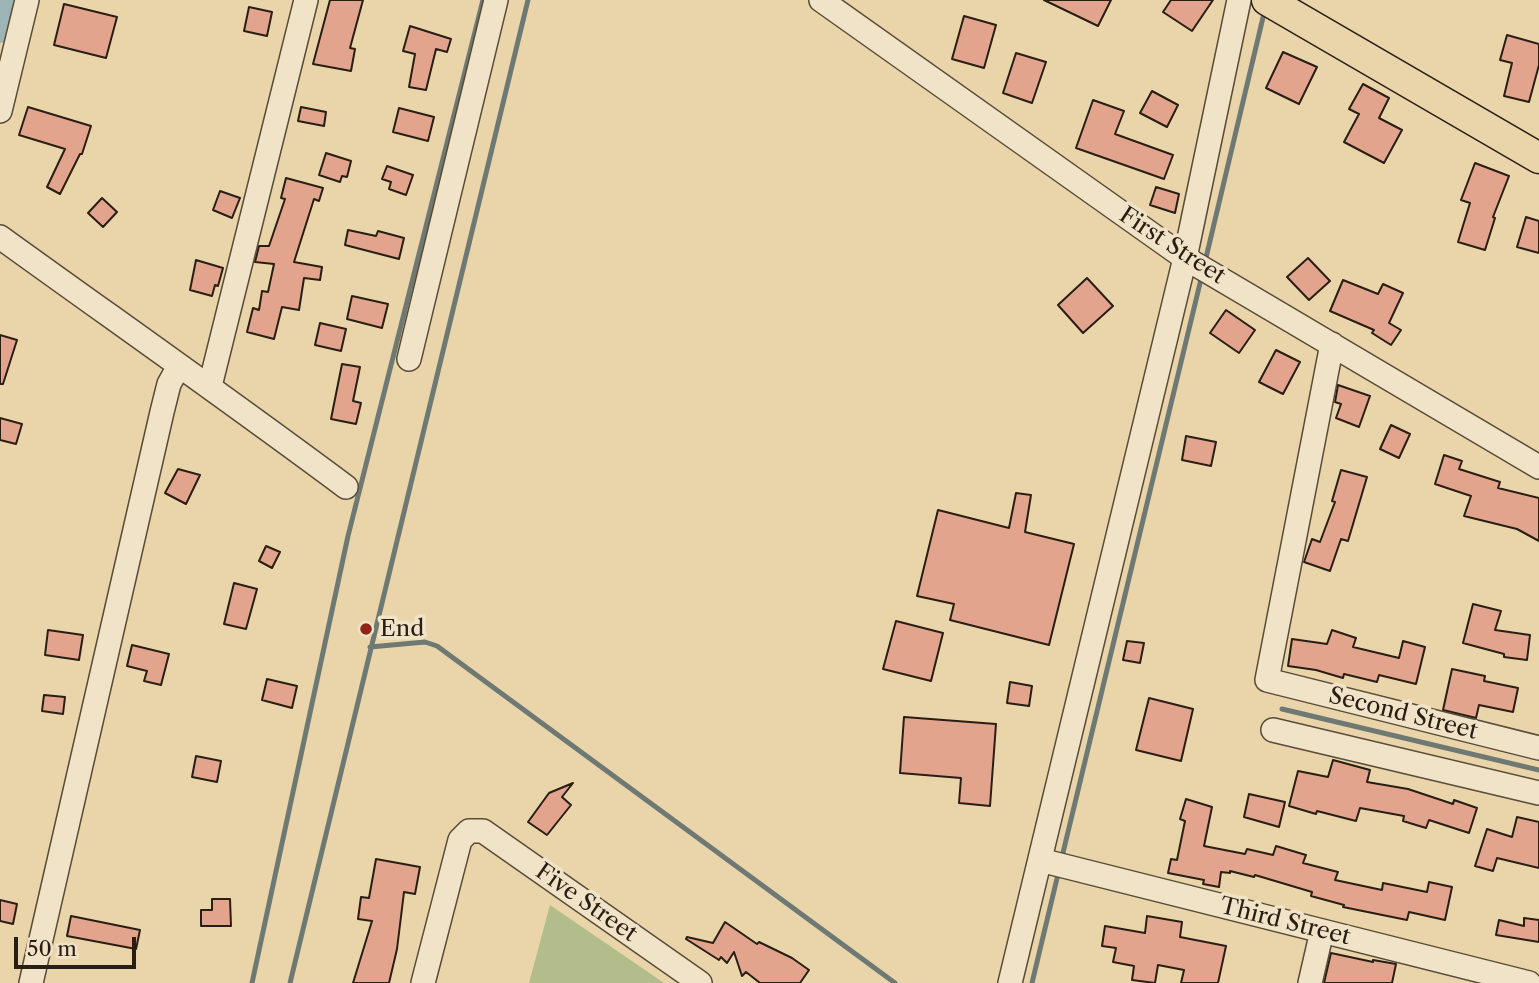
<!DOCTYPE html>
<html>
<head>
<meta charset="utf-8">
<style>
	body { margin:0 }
	#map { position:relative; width:1539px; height:983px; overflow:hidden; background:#ead4a9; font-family:"Libre Caslon Text",serif }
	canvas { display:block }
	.scale { position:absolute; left:14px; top:937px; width:122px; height:32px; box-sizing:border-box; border:4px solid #281e14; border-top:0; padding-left:9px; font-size:21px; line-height:24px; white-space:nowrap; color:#281e14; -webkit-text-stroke:5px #f1e3c7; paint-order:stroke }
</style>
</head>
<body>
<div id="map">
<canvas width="1539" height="983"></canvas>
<div class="scale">50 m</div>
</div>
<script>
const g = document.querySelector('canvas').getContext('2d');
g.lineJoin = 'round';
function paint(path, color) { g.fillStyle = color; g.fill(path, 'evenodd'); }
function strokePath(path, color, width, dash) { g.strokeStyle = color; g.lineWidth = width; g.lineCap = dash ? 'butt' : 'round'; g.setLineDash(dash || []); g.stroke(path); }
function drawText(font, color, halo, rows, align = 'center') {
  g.font = font + ' "Libre Caslon Text",serif'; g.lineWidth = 7; g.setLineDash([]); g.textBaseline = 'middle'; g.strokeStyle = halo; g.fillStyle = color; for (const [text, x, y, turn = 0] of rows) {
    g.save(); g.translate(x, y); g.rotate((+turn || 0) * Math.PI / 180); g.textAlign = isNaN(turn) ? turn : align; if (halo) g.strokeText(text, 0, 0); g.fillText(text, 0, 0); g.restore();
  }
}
paint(new Path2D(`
	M 550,905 L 664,983 L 529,983 Z`), '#b3bd8b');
strokePath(new Path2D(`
	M 1205,262 L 1265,9
	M 370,647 L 425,642 L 437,646 L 895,983
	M 1282,709 L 1539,770
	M 1061,861 L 1202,275
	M 252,983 L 348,536 L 483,0
	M 290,983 L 528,0
	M 1032,983 L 1059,870`), '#6e7974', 5);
strokePath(new Path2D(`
	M 0,34 L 8,0`), '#9db5b4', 18);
const building = new Path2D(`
	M 330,0 L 363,0 L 350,48 L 355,49 L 351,71 L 313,64 Z
	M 1044,0 L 1111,0 L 1098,26 Z
	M 1171,0 L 1213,0 L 1192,31 L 1163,12 Z
	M 64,4 L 117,17 L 106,58 L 54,45 Z
	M 249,7 L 272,12 L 267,36 L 244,31 Z
	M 964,16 L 996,25 L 984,68 L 952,59 Z
	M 410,26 L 451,39 L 447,52 L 436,49 L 426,90 L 409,87 L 415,54 L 403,51 Z
	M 1507,35 L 1539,44 L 1539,65 L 1529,102 L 1504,96 L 1512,63 L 1500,60 Z
	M 1283,52 L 1317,67 L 1299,104 L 1266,88 Z
	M 1016,53 L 1046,62 L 1032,103 L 1003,93 Z
	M 1363,84 L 1389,98 L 1379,118 L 1402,130 L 1384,163 L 1344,142 L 1359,114 L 1349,109 Z
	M 1152,91 L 1178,105 L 1167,127 L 1140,113 Z
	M 1093,100 L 1124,111 L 1115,134 L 1173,155 L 1164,179 L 1076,148 Z
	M 28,107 L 91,126 L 82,154 L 80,154 L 60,194 L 47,187 L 65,149 L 19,135 Z
	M 301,107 L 326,112 L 324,126 L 298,121 Z
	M 399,108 L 434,117 L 428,141 L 393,132 Z
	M 326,153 L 351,161 L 347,177 L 342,176 L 340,182 L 319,175 Z
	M 1475,163 L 1509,176 L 1493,217 L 1495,218 L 1485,250 L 1458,242 L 1470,203 L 1461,200 Z
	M 387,166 L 413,175 L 406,195 L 389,189 L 391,182 L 382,179 Z
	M 286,178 L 323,188 L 319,201 L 314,199 L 294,262 L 322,267 L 320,280 L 304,278 L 299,310 L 282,307 L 274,339 L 247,332 L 253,308 L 259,310 L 262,291 L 268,292 L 274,264 L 255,262 L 259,246 L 269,246 L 285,199 L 281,198 Z
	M 1156,187 L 1179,194 L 1175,213 L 1150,205 Z
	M 220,191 L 240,198 L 232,218 L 213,210 Z
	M 102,198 L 117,212 L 103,227 L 88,213 Z
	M 1526,217 L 1539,221 L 1539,253 L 1517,247 Z
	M 348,230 L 376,236 L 378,231 L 404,238 L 399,259 L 345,245 Z
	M 1308,258 L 1330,281 L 1309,300 L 1287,277 Z
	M 196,260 L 223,268 L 218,286 L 215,285 L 212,296 L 190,290 Z
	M 1087,278 L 1113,306 L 1083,333 L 1058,305 Z
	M 1343,280 L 1378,294 L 1383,284 L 1403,293 L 1389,323 L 1401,330 L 1391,345 L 1372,333 L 1374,330 L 1330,311 Z
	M 352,296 L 388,304 L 382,328 L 347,319 Z
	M 1226,310 L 1255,330 L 1239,353 L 1210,333 Z
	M 320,323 L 346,329 L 341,351 L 315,345 Z
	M 0,335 L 17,340 L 3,384 L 0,384 Z
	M 1276,350 L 1300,362 L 1283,394 L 1259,382 Z
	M 342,364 L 360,367 L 353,401 L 361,403 L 356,424 L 331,419 Z
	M 1338,385 L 1370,396 L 1359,427 L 1336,418 L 1341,404 L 1335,402 Z
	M 0,418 L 22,424 L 16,444 L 0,440 Z
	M 1391,425 L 1410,434 L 1399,458 L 1380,449 Z
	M 1186,436 L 1216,442 L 1211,466 L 1182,460 Z
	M 1444,455 L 1462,461 L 1459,469 L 1500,482 L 1498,488 L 1539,498 L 1539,541 L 1517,529 L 1464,516 L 1471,496 L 1435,484 Z
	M 178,469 L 200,475 L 186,504 L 165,493 Z
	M 1341,470 L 1367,477 L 1348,541 L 1341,539 L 1330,571 L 1304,562 L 1312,539 L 1320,542 L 1335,502 L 1332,501 Z
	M 1016,493 L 1031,495 L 1025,532 L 1074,544 L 1049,645 L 950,620 L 954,604 L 917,596 L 938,510 L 1009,528 Z
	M 266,546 L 280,552 L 272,568 L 259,561 Z
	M 234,583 L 257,589 L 246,629 L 224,624 Z
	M 1473,604 L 1501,611 L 1495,630 L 1530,635 L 1527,660 L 1504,657 L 1504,654 L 1463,643 Z
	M 896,621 L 943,633 L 931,681 L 883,669 Z
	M 48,630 L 83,635 L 79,660 L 45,655 Z
	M 1332,630 L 1356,638 L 1353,647 L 1399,658 L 1403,641 L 1425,647 L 1416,684 L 1379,675 L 1377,682 L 1344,674 L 1343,678 L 1316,670 L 1288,666 L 1292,639 L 1327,644 Z
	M 1127,641 L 1144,643 L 1140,663 L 1123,660 Z
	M 132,645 L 169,654 L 161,685 L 144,681 L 147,671 L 127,666 Z
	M 1452,669 L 1485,676 L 1484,681 L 1518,688 L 1513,712 L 1479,705 L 1476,718 L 1443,710 Z
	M 267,679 L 297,686 L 292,708 L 262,700 Z
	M 1010,682 L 1032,686 L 1029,706 L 1007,703 Z
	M 44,695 L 65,697 L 63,714 L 42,711 Z
	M 1149,698 L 1193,709 L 1181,761 L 1136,750 Z
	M 904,717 L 996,724 L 990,806 L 959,803 L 961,778 L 900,773 Z
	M 196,756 L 221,761 L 217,782 L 192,777 Z
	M 1333,760 L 1370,770 L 1367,782 L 1408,789 L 1453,804 L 1454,800 L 1477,808 L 1469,833 L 1429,820 L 1426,828 L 1403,821 L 1404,816 L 1360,808 L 1356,821 L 1317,811 L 1316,814 L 1289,806 L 1298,771 L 1328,777 Z
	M 573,783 L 562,797 L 571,805 L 547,835 L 528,822 L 549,793 Z
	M 1249,794 L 1285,802 L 1279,827 L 1244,817 Z
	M 1186,799 L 1212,807 L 1204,846 L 1245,854 L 1247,849 L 1273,855 L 1276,846 L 1306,855 L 1303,863 L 1338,872 L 1335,880 L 1382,890 L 1383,883 L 1427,892 L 1429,882 L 1452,887 L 1445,920 L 1409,912 L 1407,920 L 1343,907 L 1344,905 L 1311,896 L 1312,892 L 1255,875 L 1254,877 L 1230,871 L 1230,873 L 1221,872 L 1219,887 L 1203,884 L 1204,880 L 1168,873 L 1171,859 L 1177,860 L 1185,821 L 1180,819 Z
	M 1517,817 L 1539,822 L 1539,868 L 1497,858 L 1493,871 L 1475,866 L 1487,829 L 1512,837 Z
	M 376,859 L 420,867 L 415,894 L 404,892 L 397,949 L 389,983 L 353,983 L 372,921 L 358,919 L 361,897 L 369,898 Z
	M 212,899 L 230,899 L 231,926 L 201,926 L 201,910 L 212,910 Z
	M 0,900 L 17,904 L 13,924 L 0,921 Z
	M 71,916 L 140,930 L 136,949 L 67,936 Z
	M 1147,916 L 1182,922 L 1180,937 L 1226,946 L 1218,983 L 1181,983 L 1184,970 L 1158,965 L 1155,983 L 1132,980 L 1134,966 L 1113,962 L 1116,948 L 1102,946 L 1105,926 L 1145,933 Z
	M 1524,918 L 1539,920 L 1539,942 L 1496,935 L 1499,920 L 1524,926 Z
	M 725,922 L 757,944 L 759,942 L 792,958 L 809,970 L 800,983 L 760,983 L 746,972 L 742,976 L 734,952 L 727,963 L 721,957 L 719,960 L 686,939 L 687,937 L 713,943 Z
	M 1331,953 L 1373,962 L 1373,960 L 1396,964 L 1392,983 L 1324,983 Z`);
paint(building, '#e2a48d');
strokePath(building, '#281e14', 2);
const minor = new Path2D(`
	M 821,0 L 1185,258 L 1539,467
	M 0,111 L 27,0
	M 0,237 C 115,320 232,402 346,487
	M 1332,344 L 1267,680 L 1539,748
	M 409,359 L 496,0
	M 210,386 L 306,0
	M 1273,730 L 1539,793
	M 1040,860 L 1529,983
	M 31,983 L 162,412 L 169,384 L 179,366
	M 423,983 L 460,840 L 469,831 L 483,831 L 700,983
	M 1010,983 L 1185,258 L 1239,0
	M 1310,983 L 1322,931`);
const major = new Path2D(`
	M 1267,0 L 1539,158`);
strokePath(minor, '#584c39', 26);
strokePath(major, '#281e14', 33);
strokePath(minor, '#f1e3c7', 23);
strokePath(major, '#ead4a9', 30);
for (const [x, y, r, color] of [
	[366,629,7,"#8f2418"]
]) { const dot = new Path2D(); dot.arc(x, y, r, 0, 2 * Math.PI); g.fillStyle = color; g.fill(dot); strokePath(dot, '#f1e3c7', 2.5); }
drawText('23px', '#281e14', '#f1e3c7', [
	["First Street",1172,246,33],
	["Second Street",1403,714,14],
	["Five Street",586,903,35],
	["Third Street",1285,922,14]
]);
drawText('23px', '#281e14', '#f1e3c7', [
	["End",380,629]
], 'left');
</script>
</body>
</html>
